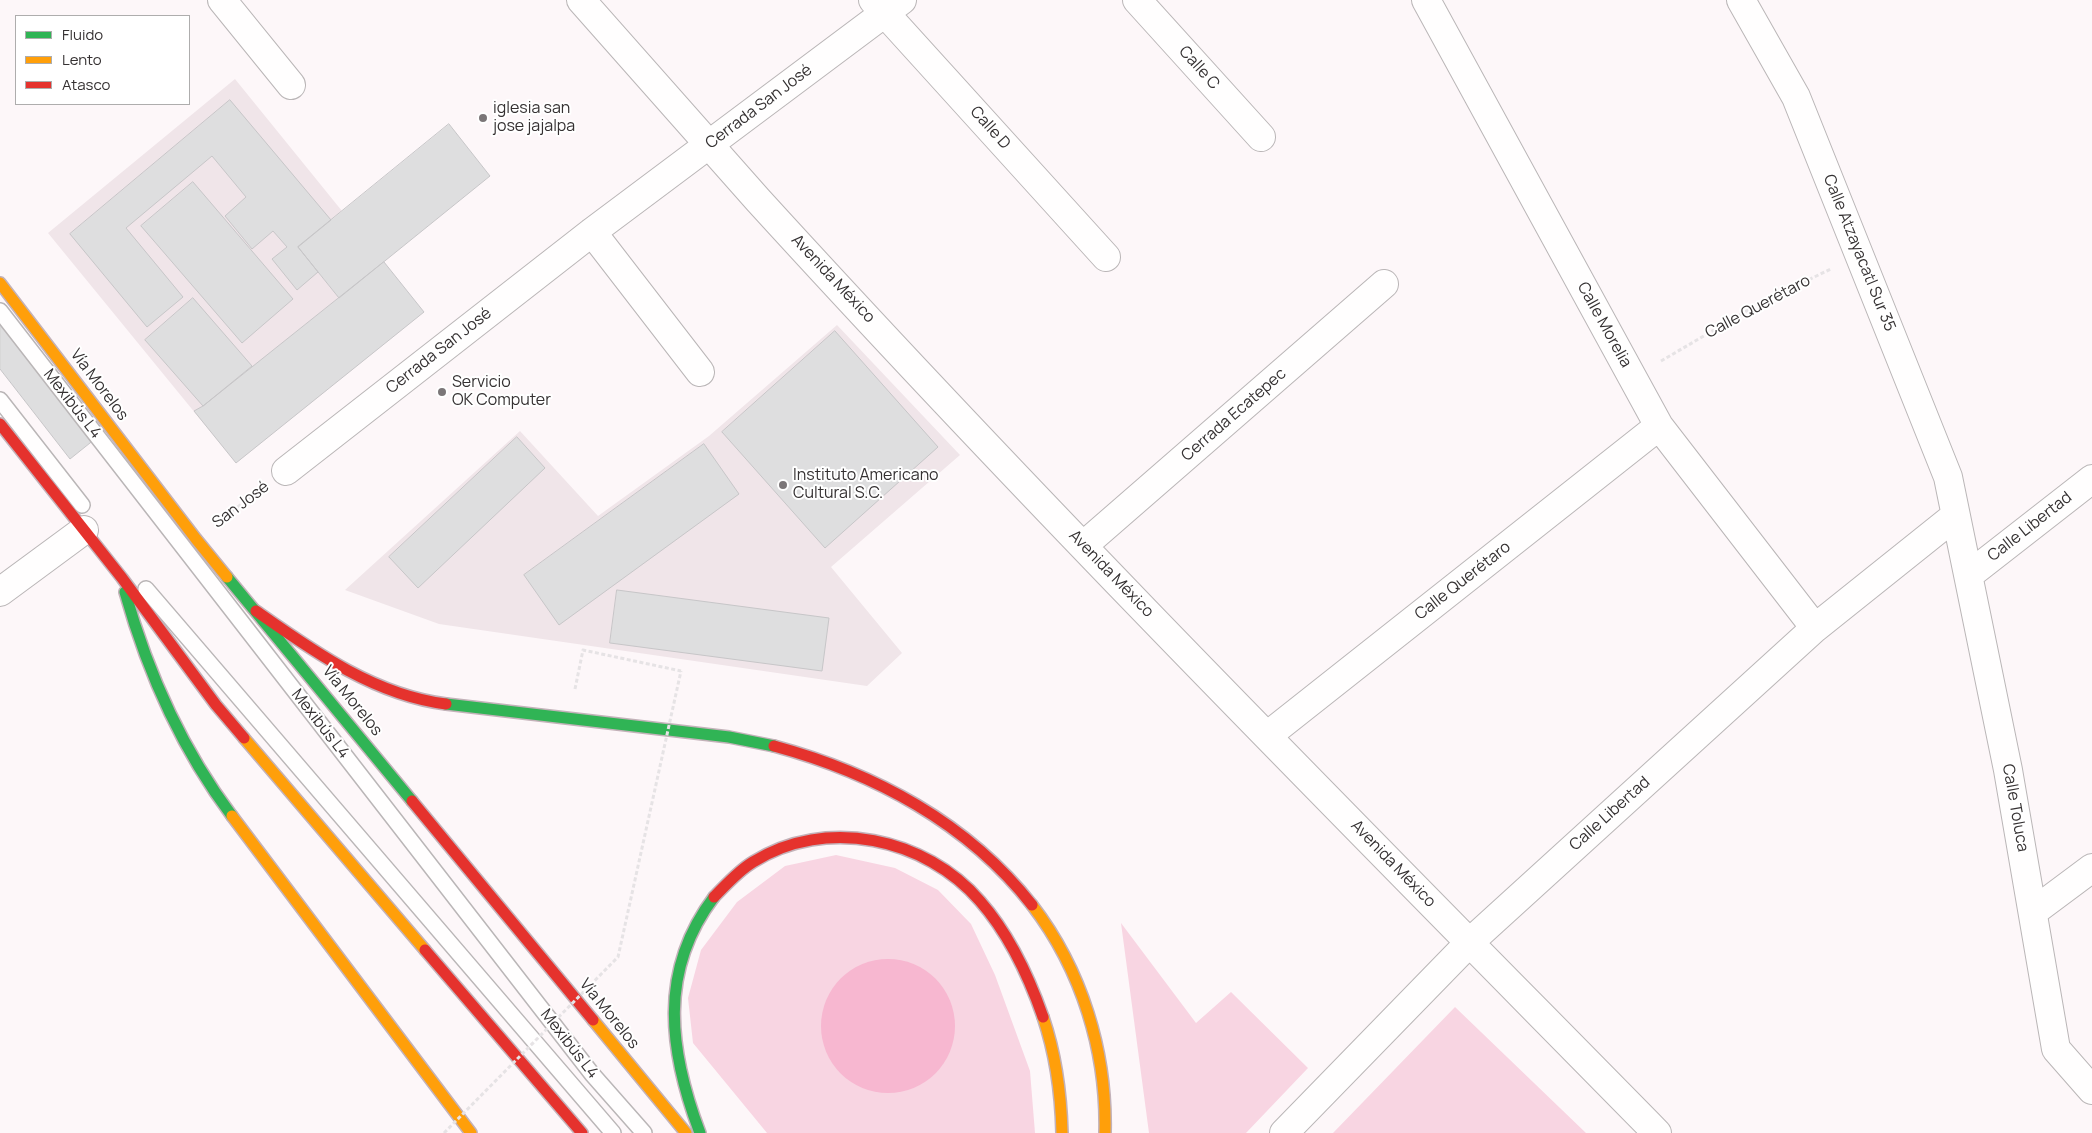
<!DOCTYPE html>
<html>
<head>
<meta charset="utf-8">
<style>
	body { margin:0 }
	#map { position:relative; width:2092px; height:1133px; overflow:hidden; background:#fdf7f9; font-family:Manrope,sans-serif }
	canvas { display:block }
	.legend { position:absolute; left:15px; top:15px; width:175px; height:90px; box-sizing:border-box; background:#fff; border:1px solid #aeadad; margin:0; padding:6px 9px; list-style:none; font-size:15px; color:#353132 }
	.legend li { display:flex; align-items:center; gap:10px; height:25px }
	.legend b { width:25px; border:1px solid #aeadad }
</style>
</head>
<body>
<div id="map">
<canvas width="2092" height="1133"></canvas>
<ul class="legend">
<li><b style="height:6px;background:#30b455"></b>Fluido</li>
<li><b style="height:6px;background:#ff9f0a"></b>Lento</li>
<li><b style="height:6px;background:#e5322d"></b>Atasco</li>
</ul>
</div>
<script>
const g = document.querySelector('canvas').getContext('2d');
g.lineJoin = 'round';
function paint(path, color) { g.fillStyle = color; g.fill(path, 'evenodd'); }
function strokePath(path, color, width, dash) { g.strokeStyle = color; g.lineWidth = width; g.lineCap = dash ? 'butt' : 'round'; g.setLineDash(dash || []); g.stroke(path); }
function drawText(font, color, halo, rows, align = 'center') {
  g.font = font + ' Manrope,sans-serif'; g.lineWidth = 4; g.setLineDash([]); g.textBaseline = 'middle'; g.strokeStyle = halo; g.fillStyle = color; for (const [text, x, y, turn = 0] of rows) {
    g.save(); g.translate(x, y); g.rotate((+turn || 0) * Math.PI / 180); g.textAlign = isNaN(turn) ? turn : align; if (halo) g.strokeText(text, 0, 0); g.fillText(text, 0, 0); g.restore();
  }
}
paint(new Path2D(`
	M 235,79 L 342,211 L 298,247 L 318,272 L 340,298 L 424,312 L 236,463 L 48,233 Z
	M 837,325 L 960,455 L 831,567 L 902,653 L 867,686 L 439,624 L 345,590 L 520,431 L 598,516 L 709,436 Z`), '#f0e5e9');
paint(new Path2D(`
	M 836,855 L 895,868 L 938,890 L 971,924 L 995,975 L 1030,1071 L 1035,1133 L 767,1133 L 693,1043 L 688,998 L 701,950 L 737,902 L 785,866 Z
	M 1121,923 L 1196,1023 L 1231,992 L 1308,1068 L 1246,1133 L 1149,1133 Z
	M 1455,1007 L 1586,1133 L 1333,1133 Z`), '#f8d5e2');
paint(new Path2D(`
	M821 1026a67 67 0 1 1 134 0a67 67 0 1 1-134 0Z`), '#f7b7d0');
const building = new Path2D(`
	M 230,100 L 331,220 L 298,247 L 318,272 L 297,290 L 272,259 L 287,247 L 273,231 L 252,249 L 225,216 L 246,197 L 212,156 L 126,228 L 183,297 L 147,327 L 70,234 Z
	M 449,124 L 490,176 L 339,298 L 298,247 Z
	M 193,182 L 293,299 L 242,343 L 141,226 Z
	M 384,262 L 424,312 L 236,463 L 194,411 L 203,406 Z
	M 193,298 L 252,366 L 203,406 L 145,340 Z
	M 0,316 L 95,439 L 70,459 L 0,369 Z
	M 835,331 L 938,447 L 825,548 L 722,432 Z
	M 517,437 L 545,468 L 418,588 L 389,557 Z
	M 704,444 L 739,494 L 559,625 L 524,575 Z
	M 617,590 L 829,618 L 822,671 L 610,643 Z`);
paint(building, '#dededf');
strokePath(building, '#c7c6c8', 1);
const lane = new Path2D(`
	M 0,311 L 592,1074 L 644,1133
	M 0,400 L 82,505
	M 146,589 L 613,1133`);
const street = new Path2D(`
	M 222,0 L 291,85
	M 581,0 C 640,67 699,134 758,200 C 1049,519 1354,825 1657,1133
	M 873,0 L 1106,257
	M 1137,0 L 1261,137
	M 1426,0 L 1659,426 L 1815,628
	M 1741,0 L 1796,97 L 1948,477 L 2008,770 L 2056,1049 L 2092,1090
	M 592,232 L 700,372
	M 286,471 L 592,232 L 902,0
	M 1084,545 L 1384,284
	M 1969,575 L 2092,479
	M 0,592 L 84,530
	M 1267,736 L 1659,426
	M 2033,912 L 2092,868
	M 1284,1133 L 1470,942 L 1815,628 L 1955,516`);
const fast = new Path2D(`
	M 227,577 L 412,801
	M 125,592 C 148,674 181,748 232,816
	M 446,704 L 729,737 L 774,746
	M 700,1133 C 669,1051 658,971 714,897`);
const slow = new Path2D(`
	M 0,283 L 196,539 L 227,577
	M 244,738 L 425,950
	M 232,816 L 471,1133
	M 1032,905 C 1082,970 1107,1052 1105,1133
	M 1043,1017 C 1056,1055 1061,1093 1062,1133
	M 593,1020 L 686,1133`);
const jam = new Path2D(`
	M 0,424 L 122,578 L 216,705 L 244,738
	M 256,611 C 313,651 374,695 446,704
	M 774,746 C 874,773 968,823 1032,905
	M 412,801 L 593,1020
	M 714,897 C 726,885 738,871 753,862 C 826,816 926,838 980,901 C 1009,934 1029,977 1043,1017
	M 425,950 L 582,1133`);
strokePath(lane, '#bab6b7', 18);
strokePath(street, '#bab6b7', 30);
strokePath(fast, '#c3b2b9', 14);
strokePath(slow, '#c3b2b9', 14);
strokePath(jam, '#c3b2b9', 14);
strokePath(new Path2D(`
	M 1661,361 L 1762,302 L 1831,269
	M 222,519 L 261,489
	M 575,689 L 583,650 L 681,671`), '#e6e3e5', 3, [4, 2.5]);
strokePath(lane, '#fffefe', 15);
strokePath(street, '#fffefe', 28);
strokePath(fast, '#30b455', 11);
strokePath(slow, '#ff9f0a', 11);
strokePath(jam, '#e5322d', 11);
strokePath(new Path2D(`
	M 444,1133 L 618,957 L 681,671`), '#e6e3e5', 3, [4, 2.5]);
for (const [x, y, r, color] of [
	[483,118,5,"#7b7678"],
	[442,392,5,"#7b7678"],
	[783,485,5,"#7b7678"]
]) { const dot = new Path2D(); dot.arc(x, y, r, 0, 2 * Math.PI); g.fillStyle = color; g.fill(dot); strokePath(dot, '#fff', 2); }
drawText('16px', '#353132', '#fff', [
	["Calle C",1199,68,48],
	["Cerrada San José",759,107,-37],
	["Calle D",990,128,48],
	["Calle Atzayacatl Sur 35",1859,253,68],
	["Avenida México",833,279,47],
	["Calle Querétaro",1758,307,-28],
	["Calle Morelia",1604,325,61],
	["Cerrada San José",439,351,-38],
	["Vía Morelos",99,385,53],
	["Mexibús L4",72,404,52],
	["Cerrada Ecatepec",1234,415,-41],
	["San José",241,505,-37],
	["Calle Libertad",2030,527,-38],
	["Avenida México",1111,574,46],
	["Calle Querétaro",1463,581,-38],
	["Vía Morelos",352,701,51],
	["Mexibús L4",320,724,52],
	["Calle Toluca",2015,808,80],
	["Calle Libertad",1610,814,-42],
	["Avenida México",1393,864,46],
	["Vía Morelos",609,1014,51],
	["Mexibús L4",569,1044,52]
]);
drawText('16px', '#353132', '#fff', [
	["iglesia san",493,109],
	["jose jajalpa",493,127],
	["Servicio",452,383],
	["OK Computer",452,401],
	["Instituto Americano",793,476],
	["Cultural S.C.",793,494]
], 'left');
</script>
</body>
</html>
